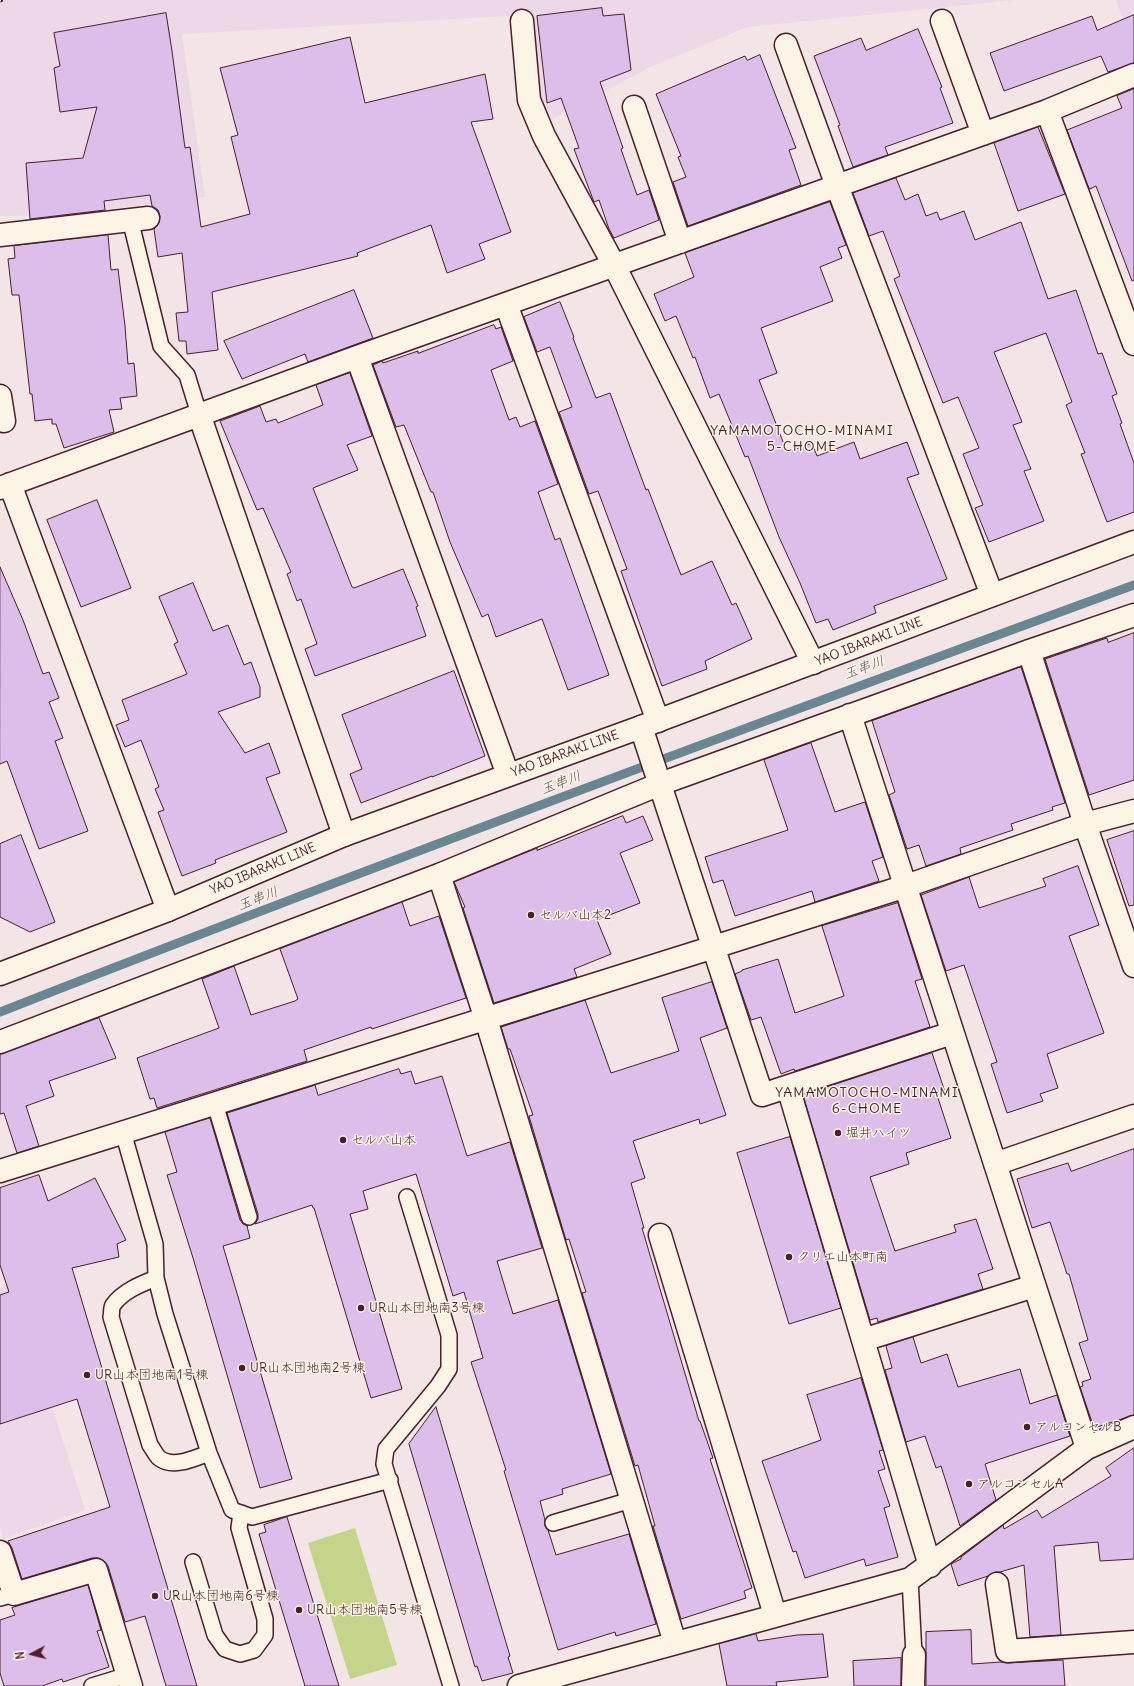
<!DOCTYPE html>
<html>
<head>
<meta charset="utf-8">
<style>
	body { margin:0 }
	#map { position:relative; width:1134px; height:1686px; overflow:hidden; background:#f3e4e6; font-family:Delius,sans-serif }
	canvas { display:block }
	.north { position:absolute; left:12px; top:1634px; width:40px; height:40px; -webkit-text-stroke:3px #fcf5e5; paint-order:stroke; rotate:263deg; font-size:11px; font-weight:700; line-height:16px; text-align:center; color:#4a1f2b }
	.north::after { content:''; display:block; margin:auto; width:14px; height:18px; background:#4a1f2b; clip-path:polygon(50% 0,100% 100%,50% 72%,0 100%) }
</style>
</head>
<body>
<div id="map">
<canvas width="1134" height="1686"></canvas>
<div class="north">N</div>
</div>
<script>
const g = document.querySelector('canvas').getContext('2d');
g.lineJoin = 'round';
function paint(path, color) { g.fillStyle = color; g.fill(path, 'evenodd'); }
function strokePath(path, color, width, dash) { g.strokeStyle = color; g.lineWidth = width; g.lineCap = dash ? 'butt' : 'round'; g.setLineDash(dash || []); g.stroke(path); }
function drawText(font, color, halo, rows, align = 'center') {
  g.font = font + ' Delius,"Klee One",sans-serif'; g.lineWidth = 3; g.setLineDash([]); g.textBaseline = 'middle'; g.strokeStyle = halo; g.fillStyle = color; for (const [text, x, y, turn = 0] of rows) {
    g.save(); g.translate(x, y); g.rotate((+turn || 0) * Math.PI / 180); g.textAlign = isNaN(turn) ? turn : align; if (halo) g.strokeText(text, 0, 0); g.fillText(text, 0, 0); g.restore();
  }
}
paint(new Path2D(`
	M 0,0 L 1015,0 L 748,27 L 650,67 L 552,119 L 536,93 L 528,15 L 182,34 L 205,197 L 68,215 L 0,216 Z
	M 1116,0 L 1134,0 L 1134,50 Z
	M 13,1285 L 85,1510 L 3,1539 L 0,1528 L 0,1287 Z`), '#ecd8e7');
paint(new Path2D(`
	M 355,1528 L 397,1665 L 350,1679 L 308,1543 Z`), '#c4d58a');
strokePath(new Path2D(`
	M 0,1012 C 376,865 755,724 1134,585`), '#698792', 9);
const building = new Path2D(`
	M 602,8 L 603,16 L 624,14 L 631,70 L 600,82 L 623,148 L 621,149 L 637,195 L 649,190 L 659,220 L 614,238 L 609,229 L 599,200 L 594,202 L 574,149 L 579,148 L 561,98 L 547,103 L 537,16 Z
	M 166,13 L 172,51 L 185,148 L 190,147 L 201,227 L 250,214 L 231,137 L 238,135 L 220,68 L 350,37 L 365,103 L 485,74 L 493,119 L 471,122 L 511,232 L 479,244 L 485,259 L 447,273 L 431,225 L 357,253 L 358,256 L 212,292 L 218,350 L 187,354 L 186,341 L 179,341 L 176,313 L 188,312 L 182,253 L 158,257 L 154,229 L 159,223 L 160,216 L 158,210 L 152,206 L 150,195 L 104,201 L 105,210 L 30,219 L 26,163 L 83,158 L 97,107 L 60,112 L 54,68 L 60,66 L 54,33 Z
	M 1134,15 L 1134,63 L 1108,72 L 1101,56 L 1004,91 L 990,53 L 1092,16 L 1097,30 Z
	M 918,29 L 942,87 L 940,88 L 953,123 L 885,147 L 888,155 L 853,167 L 838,126 L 840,125 L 814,56 L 861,38 L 866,50 Z
	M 760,55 L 796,148 L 789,150 L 801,185 L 688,226 L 673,182 L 686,177 L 678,157 L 681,156 L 656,94 L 745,56 L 747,60 Z
	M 1134,89 L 1134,280 L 1132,281 L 1096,186 L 1090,189 L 1088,186 L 1067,130 L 1122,108 L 1117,96 Z
	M 1038,127 L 1065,194 L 1018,211 L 994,143 Z
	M 896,178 L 905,200 L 918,194 L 926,216 L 937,212 L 940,220 L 964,211 L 975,240 L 1021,222 L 1048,299 L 1076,290 L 1098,354 L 1102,353 L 1117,394 L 1112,396 L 1122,423 L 1120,424 L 1134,463 L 1134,512 L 1107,522 L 1081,454 L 1085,453 L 1066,405 L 1072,402 L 1046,333 L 994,352 L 1022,422 L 1013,425 L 1031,469 L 1024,471 L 1044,521 L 989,542 L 975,508 L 983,505 L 963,454 L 979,448 L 958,397 L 943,403 L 894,279 L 900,276 L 883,231 L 869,236 L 853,193 Z
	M 830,202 L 846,245 L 838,248 L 842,258 L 820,267 L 833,301 L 761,328 L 777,373 L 759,380 L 787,452 L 812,443 L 817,456 L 854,442 L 860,459 L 907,442 L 919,474 L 907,478 L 947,579 L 874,606 L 876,613 L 833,630 L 828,619 L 816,623 L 800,583 L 779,537 L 748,456 L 745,457 L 719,394 L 710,398 L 695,357 L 693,358 L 676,316 L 665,321 L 654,294 L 694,277 L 685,253 Z
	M 108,235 L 111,270 L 118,269 L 125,326 L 128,364 L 134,363 L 137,396 L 120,398 L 122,409 L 109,410 L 114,432 L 64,448 L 56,424 L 52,424 L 52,419 L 35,421 L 32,394 L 30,394 L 19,295 L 12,295 L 8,259 L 15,258 L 14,246 Z
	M 354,290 L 373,338 L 308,362 L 305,354 L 242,379 L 224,341 Z
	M 560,302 L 574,337 L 573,338 L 596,398 L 610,393 L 646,490 L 648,489 L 681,575 L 712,561 L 732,605 L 736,603 L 752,639 L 705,661 L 707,669 L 662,686 L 621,571 L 627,569 L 598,491 L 589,494 L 559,412 L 572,407 L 550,347 L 537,352 L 524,317 Z
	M 494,325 L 496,329 L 501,327 L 513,361 L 491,370 L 509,420 L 516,417 L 520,427 L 535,421 L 558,484 L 538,492 L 555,540 L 560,538 L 609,675 L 568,690 L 542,619 L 496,637 L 488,614 L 482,617 L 450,542 L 433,492 L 431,492 L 404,425 L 396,427 L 373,365 L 382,361 L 383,363 L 418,351 L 418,353 Z
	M 350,373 L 372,436 L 347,445 L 358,470 L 313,488 L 352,587 L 354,588 L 403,569 L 418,606 L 416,607 L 426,636 L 315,676 L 305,649 L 317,644 L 301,599 L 297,601 L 287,574 L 291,572 L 263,508 L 257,510 L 220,421 L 260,406 L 266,422 L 276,419 L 278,423 L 323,405 L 316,385 Z
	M 97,500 L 131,588 L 81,607 L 47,520 Z
	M 0,567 L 23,620 L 43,674 L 49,672 L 59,698 L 49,702 L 63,738 L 55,741 L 88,831 L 39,849 L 7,761 L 0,764 Z
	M 193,583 L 213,631 L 228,625 L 244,665 L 251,662 L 260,687 L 260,697 L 218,712 L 245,753 L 269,743 L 280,773 L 266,778 L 287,832 L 215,860 L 216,863 L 182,876 L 158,812 L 164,810 L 155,789 L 159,787 L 141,740 L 125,747 L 116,725 L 129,720 L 122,700 L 187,674 L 174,644 L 178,642 L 159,597 Z
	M 1134,633 L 1134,780 L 1089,795 L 1045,659 L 1107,638 L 1108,642 Z
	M 1021,667 L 1065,803 L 1052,807 L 1053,810 L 1011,824 L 1013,830 L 960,848 L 961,854 L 926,866 L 919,845 L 907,849 L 889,795 L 895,792 L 872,721 Z
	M 454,671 L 485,756 L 432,777 L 432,776 L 361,803 L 350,774 L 362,769 L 342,715 Z
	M 811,743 L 835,812 L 865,802 L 883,857 L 872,861 L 879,881 L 815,902 L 812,891 L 735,916 L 723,880 L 713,883 L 705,857 L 788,830 L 764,760 Z
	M 623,816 L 626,823 L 643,816 L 653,840 L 620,853 L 640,903 L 597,920 L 611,954 L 574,969 L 577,977 L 494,1003 L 463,908 L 465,907 L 454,882 L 537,848 L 537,850 Z
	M 1134,831 L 1134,905 L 1129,906 L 1107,840 Z
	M 21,835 L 55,922 L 30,932 L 0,917 L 0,844 Z
	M 1078,866 L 1099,925 L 1069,936 L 1104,1033 L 1047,1054 L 1058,1088 L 1040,1094 L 1043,1101 L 1007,1113 L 991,1064 L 997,1062 L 964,965 L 946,971 L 921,895 L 969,877 L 979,908 L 1046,886 L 1043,879 Z
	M 402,902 L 410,926 L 439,916 L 466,998 L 372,1029 L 371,1027 L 304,1050 L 307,1061 L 157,1108 L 154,1098 L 150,1099 L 137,1058 L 219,1028 L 202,979 L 234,966 L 251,1015 L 295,1001 L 298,999 L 280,949 Z
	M 898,903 L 922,979 L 915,981 L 930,1027 L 795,1071 L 794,1069 L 781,1074 L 761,1017 L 751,1020 L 735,974 L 742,971 L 742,970 L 778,959 L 795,1013 L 844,996 L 822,926 Z
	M 712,982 L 727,1028 L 700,1038 L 726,1115 L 700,1124 L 699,1119 L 633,1141 L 645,1178 L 631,1183 L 644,1228 L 642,1228 L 699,1421 L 700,1421 L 713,1458 L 710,1459 L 752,1588 L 744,1591 L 746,1598 L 681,1619 L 653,1526 L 655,1526 L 638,1465 L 635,1466 L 582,1293 L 586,1292 L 569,1239 L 566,1240 L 529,1116 L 533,1115 L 510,1049 L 508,1049 L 501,1027 L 585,1000 L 611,1073 L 679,1051 L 662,998 Z
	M 99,1018 L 116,1058 L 49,1081 L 54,1096 L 26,1106 L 39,1146 L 17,1153 L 4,1113 L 0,1114 L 0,1054 Z
	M 932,1053 L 945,1092 L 937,1095 L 951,1138 L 906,1153 L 909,1164 L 870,1177 L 895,1251 L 956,1232 L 954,1225 L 976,1219 L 993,1269 L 978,1274 L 983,1289 L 878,1322 L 877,1318 L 870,1320 L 803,1095 Z
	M 399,1069 L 401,1074 L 411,1071 L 415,1084 L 442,1076 L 467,1156 L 510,1142 L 542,1248 L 497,1261 L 513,1314 L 558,1300 L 611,1474 L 562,1489 L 563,1494 L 540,1501 L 545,1520 L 545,1526 L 548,1530 L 556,1555 L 629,1534 L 656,1624 L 616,1636 L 615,1632 L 558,1650 L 504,1471 L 506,1470 L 471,1362 L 483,1358 L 464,1292 L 453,1296 L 416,1174 L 363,1191 L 368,1209 L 350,1214 L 402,1389 L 371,1398 L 314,1208 L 313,1208 L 312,1205 L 255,1224 L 258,1219 L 258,1214 L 227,1113 L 315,1085 L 318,1095 Z
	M 210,1118 L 240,1220 L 243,1224 L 248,1226 L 247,1226 L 250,1238 L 223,1246 L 292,1479 L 260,1488 L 193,1258 L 167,1175 L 177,1172 L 165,1132 Z
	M 790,1137 L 841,1308 L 789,1324 L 737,1153 Z
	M 1134,1149 L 1134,1415 L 1094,1428 L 1080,1387 L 1083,1386 L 1082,1382 L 1091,1379 L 1079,1343 L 1088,1340 L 1069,1274 L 1067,1274 L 1050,1222 L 1032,1228 L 1017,1179 L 1068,1163 L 1071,1171 Z
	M 39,1175 L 48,1201 L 95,1178 L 126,1240 L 117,1244 L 119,1257 L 72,1268 L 197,1686 L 166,1686 L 145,1616 L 125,1622 L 108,1566 L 104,1561 L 99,1558 L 92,1558 L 22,1579 L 12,1548 L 8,1541 L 110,1507 L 77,1399 L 0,1424 L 0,1295 L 9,1292 L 0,1265 L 0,1188 Z
	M 913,1337 L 921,1363 L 947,1354 L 958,1387 L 1020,1369 L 1030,1404 L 1057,1395 L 1070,1436 L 985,1464 L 996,1500 L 960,1526 L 941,1466 L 936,1468 L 925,1436 L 906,1442 L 885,1370 L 892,1368 L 886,1346 Z
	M 861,1378 L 883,1450 L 879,1451 L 885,1469 L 878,1471 L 890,1506 L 884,1508 L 898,1557 L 866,1566 L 864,1559 L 805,1578 L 796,1551 L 793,1552 L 762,1461 L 821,1440 L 807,1395 Z
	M 436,1407 L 510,1656 L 508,1657 L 513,1673 L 482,1681 L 477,1666 L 475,1667 L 409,1444 Z
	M 1134,1448 L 1134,1559 L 1100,1561 L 1098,1542 L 1054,1546 L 1061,1635 L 1030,1637 L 1024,1565 L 1000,1572 L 995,1572 L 988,1576 L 958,1586 L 951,1564 L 961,1559 L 961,1557 L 1003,1525 L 1004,1529 L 1037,1510 L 1042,1518 L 1111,1476 L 1106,1468 Z
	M 287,1517 L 339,1686 L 305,1686 L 259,1534 L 266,1532 L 264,1525 Z
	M 88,1585 L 101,1630 L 97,1631 L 109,1667 L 63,1682 L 62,1679 L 42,1686 L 4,1686 L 0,1673 L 0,1620 L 15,1615 L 12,1608 Z
	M 971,1630 L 972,1664 L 1001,1662 L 1008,1663 L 1063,1660 L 1065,1686 L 926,1686 L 926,1632 Z
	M 756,1634 L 758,1641 L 797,1635 L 823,1634 L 828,1677 L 776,1682 L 777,1686 L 727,1686 L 719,1644 Z
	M 901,1658 L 901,1686 L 854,1686 L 853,1661 Z`);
paint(building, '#ddbde9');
strokePath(building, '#4a1f2b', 1);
const lane = new Path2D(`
	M 130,219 L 161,346 L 187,375 L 199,414
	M 215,1104 L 249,1217
	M 123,1132 L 155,1244 L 156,1278 L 165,1314 L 209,1453 L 232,1510 L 252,1517 L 390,1480
	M 407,1197 L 449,1335 L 449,1369 L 438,1386 L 386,1449 L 384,1464 L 451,1686
	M 156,1278 C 141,1284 123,1291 113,1305 C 111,1308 112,1313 111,1317 L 150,1445 C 153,1449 156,1455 159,1458 C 173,1469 195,1458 209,1453
	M 553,1523 L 631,1500
	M 193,1562 L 215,1635 L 225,1649 L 240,1654 L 254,1650 L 265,1635 L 265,1619 L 239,1528 L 241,1513
	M 910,1579 L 914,1655
	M 0,1598 L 14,1594
	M 92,1686 L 128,1675`);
const street = new Path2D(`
	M 522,21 L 529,100 L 544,136 L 614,265 L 813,663
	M 942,21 L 983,134
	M 786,45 L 837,186 L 992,595
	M 634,107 L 680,242
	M 1047,111 L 1134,344
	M 0,235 L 148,218
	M 506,304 L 658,721
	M 357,357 L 508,775
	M 0,396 L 4,421
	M 199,414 L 344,835
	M 10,484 L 168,910
	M 0,488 L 357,357 L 1047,111 L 1134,75
	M 1029,651 L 1085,824 L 1134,966
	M 850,715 L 1087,1448
	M 641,727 L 762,1095 L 952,1033
	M 439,875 L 486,1019 L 675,1643
	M 0,1042 L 439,875 L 660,784 L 1029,651 L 1134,615
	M 788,1087 L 930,1566
	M 995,1164 L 1134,1116
	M 0,1171 L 714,947 L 906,886 L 1085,824 L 1134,811
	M 660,1235 L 775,1615
	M 863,1340 L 1034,1286
	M 0,1552 L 14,1594 L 96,1570 L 131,1686
	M 997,1584 L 1007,1651 L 1134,1642
	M 519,1686 L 910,1579 L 1087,1448 L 1134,1427
	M 913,1686 L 914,1655`);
const primary = new Path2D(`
	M 0,974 L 168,910 L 344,835 L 641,727 L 1134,542`);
strokePath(lane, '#4a1f2b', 18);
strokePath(street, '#4a1f2b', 25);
strokePath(primary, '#4a1f2b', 25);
strokePath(lane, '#fcf5e5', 15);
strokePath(street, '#fcf5e5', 22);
strokePath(primary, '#fcf5e5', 22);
const rail = new Path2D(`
	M 0,0 L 1,0`);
strokePath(rail, '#4a1f2b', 4.5);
strokePath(rail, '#fcf5e5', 3, [9]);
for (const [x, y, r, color] of [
	[531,915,4,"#4a1f2b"],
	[838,1133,4,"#4a1f2b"],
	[343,1140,4,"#4a1f2b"],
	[789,1257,4,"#4a1f2b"],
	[361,1308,4,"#4a1f2b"],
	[242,1368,4,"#4a1f2b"],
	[87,1375,4,"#4a1f2b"],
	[1027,1427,4,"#4a1f2b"],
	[969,1484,4,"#4a1f2b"],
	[155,1596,4,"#4a1f2b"],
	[299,1610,4,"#4a1f2b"]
]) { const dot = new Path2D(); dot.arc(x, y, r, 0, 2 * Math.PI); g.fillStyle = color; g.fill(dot); strokePath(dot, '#fcf5e5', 1.5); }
drawText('13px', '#4a1f2b', '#fcf5e5', [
	["YAO IBARAKI LINE",869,642,-21],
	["YAO IBARAKI LINE",565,754,-20],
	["YAO IBARAKI LINE",263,869,-23]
]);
drawText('13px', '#4a1f2b', '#fcf5e5', [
	["セルバ山本2",539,915],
	["堀井ハイツ",846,1133],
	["セルバ山本",351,1140],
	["クリエ山本町南",797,1257],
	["UR山本団地南3号棟",369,1308],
	["UR山本団地南2号棟",250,1368],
	["UR山本団地南1号棟",95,1375],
	["アルコンセルB",1035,1427],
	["アルコンセルA",977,1484],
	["UR山本団地南6号棟",163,1596],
	["UR山本団地南5号棟",307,1610]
], 'left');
g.letterSpacing = '1px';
drawText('14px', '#4a1f2b', '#fcf5e5', [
	["YAMAMOTOCHO-MINAMI",802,431],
	["5-CHOME",802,447],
	["YAMAMOTOCHO-MINAMI",867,1093],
	["6-CHOME",867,1109]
]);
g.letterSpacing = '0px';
drawText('italic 14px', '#59535f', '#fcf5e5', [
	["玉串川",864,668,-20],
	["玉串川",561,783,-21],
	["玉串川",258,899,-21]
]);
</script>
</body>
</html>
